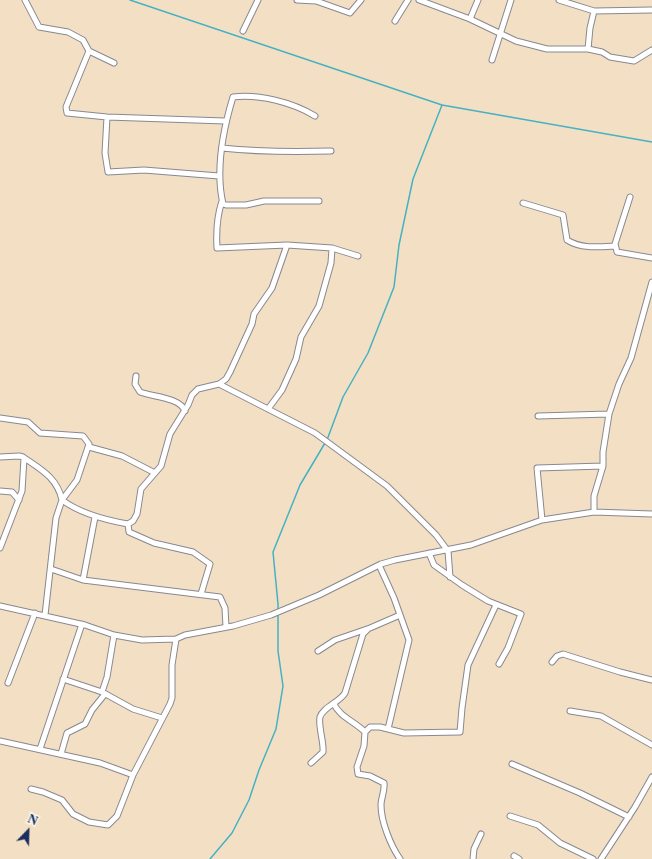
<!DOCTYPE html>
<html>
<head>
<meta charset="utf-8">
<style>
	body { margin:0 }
	#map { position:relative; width:652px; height:859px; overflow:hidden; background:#f3e0c4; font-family:"Libre Caslon Text",serif }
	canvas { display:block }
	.north { position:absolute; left:8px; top:811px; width:40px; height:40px; -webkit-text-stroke:3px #fbf7ec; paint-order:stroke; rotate:23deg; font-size:11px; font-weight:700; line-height:16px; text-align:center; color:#1b2f5e }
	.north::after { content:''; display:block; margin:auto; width:14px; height:18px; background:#1b2f5e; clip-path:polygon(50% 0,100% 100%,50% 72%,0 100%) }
</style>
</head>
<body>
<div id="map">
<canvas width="652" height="859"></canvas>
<div class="north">N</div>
</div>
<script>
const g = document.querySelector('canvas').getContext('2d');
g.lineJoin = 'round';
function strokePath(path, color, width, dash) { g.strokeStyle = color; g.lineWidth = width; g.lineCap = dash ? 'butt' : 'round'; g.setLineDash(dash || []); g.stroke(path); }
strokePath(new Path2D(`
	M 130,0 L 442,105 L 652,142
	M 327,440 L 343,397 L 368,353 L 394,287 L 399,245 L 413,179 L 442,105
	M 210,859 L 232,833 L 249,800 L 259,770 L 276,729 L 283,686 L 278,651 L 278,604 L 273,552 L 300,485 L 325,443`), '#45b1c3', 1.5);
const minor = new Path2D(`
	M 25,0 L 39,27 L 68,32 L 83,40 L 89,51 L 114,63
	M 297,0 L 316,1 L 350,13 L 361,0
	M 419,0 L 470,19 L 516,41 L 547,49 L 588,49 L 602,52 L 610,57 L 634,61 L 652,50
	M 559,0 L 594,11 L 652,10
	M 470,19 L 478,0
	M 395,21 L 408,0
	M 243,31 L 258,0
	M 588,49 L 590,28 L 594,11
	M 89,51 L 66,107 L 67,113 L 107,117 L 225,121
	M 492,60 L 511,0
	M 315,116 C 292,102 259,94 233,97 C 223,130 215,169 223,204 L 226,205 L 246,205 L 264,201 L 319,201
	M 107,117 L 105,153 L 108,172 L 144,170 L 219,176
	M 222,148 C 258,152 294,152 331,151
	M 630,197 L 615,244 L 617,252 L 652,258
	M 222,201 C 217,216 216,231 217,248 L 287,245
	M 523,203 L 563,215 L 567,240 C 581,249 599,247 615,246
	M 136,376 L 135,384 L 140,392 C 152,397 180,397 185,411
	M 219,384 L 315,433 L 387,486 L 436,535 L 448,551 L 450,577
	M 268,409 L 282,390 L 296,359 L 301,337 L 319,306 L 331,263 L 332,248
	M 538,416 L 609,414
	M 0,418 L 28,422 L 40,433 L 83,436 L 89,444 L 77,480 L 62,500 L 56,518 L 45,615
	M 89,447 L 122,456 L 155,473
	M 0,457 L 19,456 L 23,457 C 40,469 57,477 62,500 C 81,514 105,520 128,524 L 133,521 L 137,514 L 141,489 L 161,466 L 170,434 L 188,405 L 192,395 L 198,389 L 219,384 L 226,379 L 230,372 L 252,324 L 254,314 L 272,288 L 287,245 L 332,248 L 358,256
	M 0,491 L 12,492 L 19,500
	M 594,512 L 594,496 L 603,466 L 603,452 L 609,414 L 619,384 L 631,358 L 652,282
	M 542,520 L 537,468 L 603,466
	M 128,524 L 129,532 L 154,543 L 193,552 L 210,564 L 201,594
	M 0,548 L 22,491 L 24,458
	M 429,553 L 434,565 L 462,585 L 488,601 L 521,614 L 508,648 L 499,664
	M 379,565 L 394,598 L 409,640 L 388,729
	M 51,569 L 83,580 L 220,597 L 225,608 L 226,627
	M 83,580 L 95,517
	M 0,606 L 85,625 L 114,635 L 142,640 L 176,639 L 185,635 L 233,626 L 271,615 L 319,595 L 381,564 L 395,560 L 471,545 L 542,520 L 594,512 L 652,514
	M 318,651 L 335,640 L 370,628 L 400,615
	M 552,662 L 557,656 L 563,654 L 620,672 L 652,680
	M 63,679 L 102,692 L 133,709 L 162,718
	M 8,683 L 35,613
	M 102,692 L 107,677 L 114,635
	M 334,704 C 339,716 355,722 365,732
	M 570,711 L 601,716 L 652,745
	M 0,741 L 100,763 L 133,775
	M 40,749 L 82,624
	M 61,754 L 67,733 L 85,724 L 92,710 L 105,694
	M 311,763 L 323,752 C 324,742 318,726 320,717 C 323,707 340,702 345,693 L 363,634 L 368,629
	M 512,764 L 580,793 L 629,817
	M 31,789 L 43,792 L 62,800 L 73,814 L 89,822 L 108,825 L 117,816 L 133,775 L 170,704 L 172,698 L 172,665 L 176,639
	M 510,816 L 538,825 L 560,843 L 593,859
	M 514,856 L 519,859
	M 400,859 C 391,846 381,822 381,805 C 381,798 385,791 384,783 L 370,776 L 358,774 L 357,767 L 364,746 L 365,732 L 370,727 L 380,727 L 404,733 L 460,732 L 462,708 L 468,665 L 496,605
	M 473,859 L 474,849 L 481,834
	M 601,859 L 635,807 L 652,777`);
strokePath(minor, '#878891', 7);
strokePath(minor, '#fff', 5);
</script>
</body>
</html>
